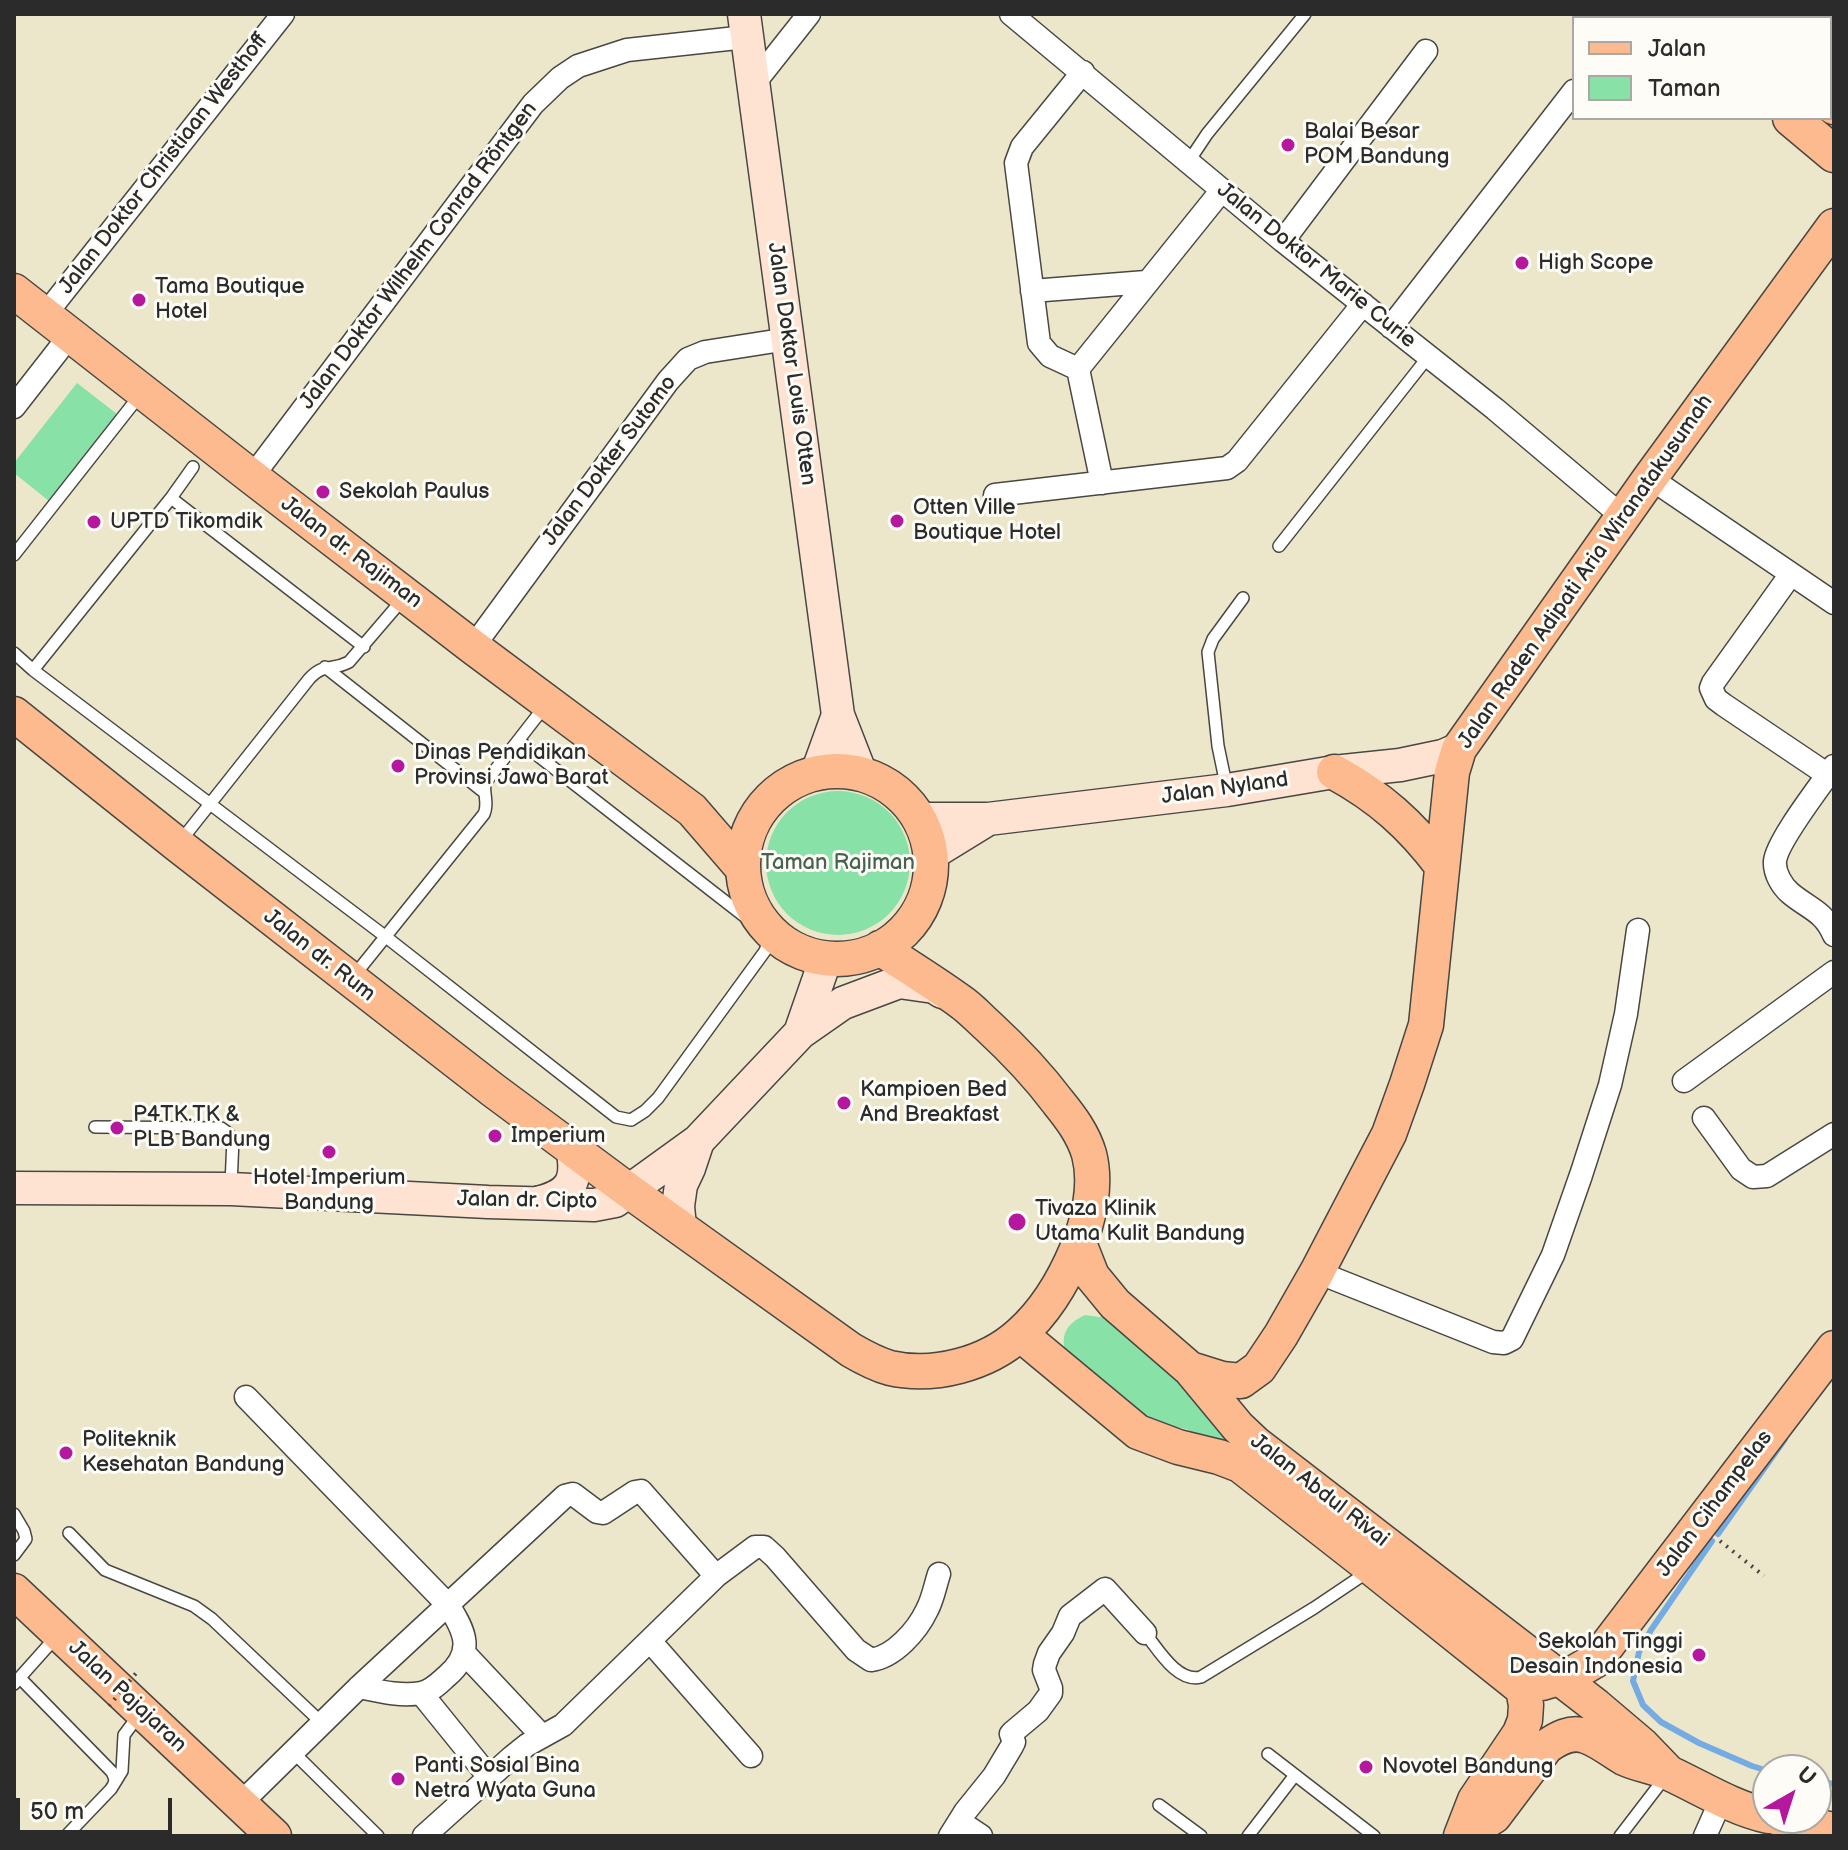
<!DOCTYPE html>
<html>
<head>
<meta charset="utf-8">
<style>
	body { margin:0 }
	#map { position:relative; width:1848px; height:1850px; overflow:hidden; background:#ece7cb; font-family:"Balsamiq Sans",sans-serif }
	canvas { display:block }
	.frame { position:absolute; inset:0; border:16px solid #2b2b2b; pointer-events:none }
	.legend { position:absolute; left:1572px; top:16px; width:260px; height:104px; box-sizing:border-box; background:#fdfcf7; border:2px solid #a9a8a5; margin:0; padding:10px 14px; list-style:none; font-size:24px; color:#2b2b2b }
	.legend li { display:flex; align-items:center; gap:16px; height:40px }
	.legend b { width:40px; border:2px solid #a9a8a5 }
	.north { position:absolute; left:1752px; top:1754px; width:80px; height:80px; box-sizing:border-box; background:#fdfcf7; border:2px solid #a9a8a5; border-radius:50%; rotate:39deg; font-size:22px; font-weight:700; line-height:32px; text-align:center; color:#2b2b2b }
	.north::after { content:''; display:block; margin:auto; width:28px; height:36px; background:#b5179e; clip-path:polygon(50% 0,100% 100%,50% 72%,0 100%) }
	.scale { position:absolute; left:16px; top:1798px; width:156px; height:36px; box-sizing:border-box; border:4px solid #2b2b2b; border-top:0; padding-left:10px; font-size:24px; line-height:28px; white-space:nowrap; color:#2b2b2b; -webkit-text-stroke:6px #fdfcf7; paint-order:stroke }
</style>
</head>
<body>
<div id="map">
<canvas width="1848" height="1850"></canvas>
<div class="frame"></div>
<ul class="legend">
<li><b style="height:10px;background:#fcba8e"></b>Jalan</li>
<li><b style="height:22px;background:#88e1a6"></b>Taman</li>
</ul>
<div class="north">U</div>
<div class="scale">50 m</div>
</div>
<script>
const g = document.querySelector('canvas').getContext('2d');
g.lineJoin = 'round';
function paint(path, color) { g.fillStyle = color; g.fill(path, 'evenodd'); }
function strokePath(path, color, width, dash) { g.strokeStyle = color; g.lineWidth = width; g.lineCap = dash ? 'butt' : 'round'; g.setLineDash(dash || []); g.stroke(path); }
function drawText(font, color, halo, rows, align = 'center') {
  g.font = font + ' "Balsamiq Sans",sans-serif'; g.lineWidth = 6; g.setLineDash([]); g.textBaseline = 'middle'; g.strokeStyle = halo; g.fillStyle = color; for (const [text, x, y, turn = 0] of rows) {
    g.save(); g.translate(x, y); g.rotate((+turn || 0) * Math.PI / 180); g.textAlign = isNaN(turn) ? turn : align; if (halo) g.strokeText(text, 0, 0); g.fillText(text, 0, 0); g.restore();
  }
}
paint(new Path2D(`
	M 77,383 L 117,414 L 49,501 L 14,473 L 14,463 Z
	M766 863a72 72 0 1 1 144 0a72 72 0 1 1-144 0Z
	M 1085,1315 L 1106,1318 L 1184,1383 L 1201,1409 L 1244,1455 L 1186,1429 L 1151,1422 L 1066,1355 C 1060,1335 1066,1324 1085,1315 Z`), '#88e1a6');
strokePath(new Path2D(`
	M 1718,1534 L 1785,1439
	M 1712,1541 L 1651,1630 L 1639,1652 L 1633,1681 L 1643,1705 L 1661,1722 L 1699,1743 L 1752,1766 L 1768,1771
	M 1816,1781 L 1834,1784`), '#75abe3', 6);
const service = new Path2D(`
	M 1189,161 L 1207,134 L 1305,14
	M 193,467 L 171,498 L 364,647
	M 1279,546 L 1428,357
	M 14,555 L 140,395
	M 14,653 L 33,670 L 386,937 L 616,1117 L 631,1120 L 645,1111 L 658,1098 L 765,951 C 769,942 767,938 762,930 L 519,741
	M 325,667 L 485,793
	M 33,670 L 171,498
	M 1227,789 L 1218,746 L 1208,652 L 1213,639 L 1243,598
	M 179,843 L 309,679 C 325,662 330,672 349,662 L 403,599
	M 353,977 L 484,814 C 489,803 483,794 485,783 L 545,706
	M 95,1127 L 221,1128 L 228,1133 L 233,1139 L 231,1185
	M 14,1514 L 24,1531 L 26,1539 L 14,1555
	M 69,1533 L 105,1570 L 194,1606 L 212,1619 L 323,1724
	M 1145,1633 C 1158,1649 1177,1683 1201,1677 L 1314,1608 L 1369,1571
	M 20,1678 L 112,1772 L 115,1779 L 114,1784
	M 14,1684 L 56,1637
	M 293,1752 L 378,1836
	M 1268,1754 L 1374,1836
	M 1159,1805 L 1201,1836
	M 66,1836 L 111,1789 L 122,1771 L 124,1735 L 139,1715
	M 1248,1836 L 1295,1775
	M 1620,1836 L 1666,1776`);
const minor = new Path2D(`
	M 1011,14 L 1283,241 L 1495,409 L 1623,517
	M 1631,18 L 1634,14
	M 1083,72 L 1022,147 L 1016,163 L 1039,343 L 1050,356 L 1078,369 L 1102,483
	M 752,86 L 809,14
	M 1283,241 L 1426,51
	M 1032,291 L 1146,282
	M 45,315 L 283,14
	M 1391,327 L 1574,91
	M 1078,369 L 1222,190
	M 14,407 L 71,334
	M 252,477 L 533,104 L 560,78 L 578,66 L 627,50 L 746,37
	M 1650,478 L 1834,603
	M 995,495 L 1227,468 L 1237,461 L 1363,304
	M 1791,574 L 1713,683 L 1711,688 L 1716,699 L 1724,705 L 1828,775
	M 473,647 L 668,381 L 688,359 L 705,352 L 788,339
	M 1834,766 C 1821,785 1777,841 1775,861 C 1774,873 1782,886 1790,893 C 1809,909 1824,911 1834,935
	M 1684,1081 L 1834,972
	M 1704,1118 L 1741,1169 L 1753,1177 L 1767,1176 L 1834,1134
	M 1317,1272 L 1493,1342 L 1504,1343 L 1512,1339 L 1553,1255 L 1581,1175 L 1610,1085 L 1626,1014 L 1638,930
	M 246,1397 L 448,1605 C 465,1631 475,1652 447,1676 C 439,1683 432,1691 421,1693 C 401,1697 378,1691 359,1687
	M 716,1576 L 755,1547 L 764,1547 L 775,1557 L 856,1650 L 871,1660 C 894,1657 917,1631 927,1610 C 933,1599 935,1586 939,1574
	M 650,1641 L 751,1756
	M 465,1654 L 542,1736
	M 421,1693 L 489,1777
	M 240,1804 L 359,1687 L 565,1496 L 573,1494 L 597,1512 L 603,1513 L 635,1492 L 641,1491 L 716,1576 L 563,1725 L 527,1745 L 512,1757 L 424,1836
	M 956,1828 L 969,1828 L 981,1836
	M 950,1836 L 965,1812 L 994,1776 L 1012,1746 L 1014,1742 L 1011,1734 L 1013,1732 L 1038,1711 L 1051,1693 L 1051,1688 L 1044,1670 L 1045,1664 L 1049,1653 L 1063,1633 L 1070,1616 L 1105,1589 L 1145,1633
	M 1705,1836 L 1721,1800`);
const secondary = new Path2D(`
	M 744,14 L 838,715 L 861,774
	M 817,773 L 838,715
	M 919,819 L 988,819 L 1227,790 L 1334,772 L 1400,765 L 1443,756 L 1459,749
	M 931,854 L 988,819
	M 800,1033 L 843,1003 L 899,982 L 934,987 L 942,992
	M 14,1188 L 231,1189 L 488,1202 L 594,1205 L 615,1201 L 698,1141 L 800,1033 L 825,961
	M 537,1203 C 571,1195 579,1181 572,1148
	M 680,1227 L 678,1206 L 681,1185 L 689,1168 L 698,1141`);
const primary = new Path2D(`
	M 14,291 L 252,477 L 473,647 L 692,810 L 743,869
	M 14,714 L 178,845 L 493,1090 L 629,1191 L 851,1350 C 863,1357 876,1364 890,1368 C 934,1378 987,1364 1020,1334 C 1046,1311 1064,1280 1077,1249 C 1089,1220 1097,1184 1089,1154 C 1083,1134 1071,1118 1058,1102 C 1037,1074 1014,1050 988,1026 C 979,1018 971,1009 961,1002 C 935,983 907,966 880,948
	M743 865a94 94 0 1 1 188 0a94 94 0 1 1-188 0Z
	M 1334,772 C 1380,797 1411,825 1442,866
	M 1079,1243 L 1092,1276 L 1115,1304 L 1190,1369 L 1238,1427 L 1256,1444 L 1596,1706 L 1642,1745 L 1668,1772
	M 1020,1334 L 1138,1432 L 1178,1447 L 1219,1457 L 1240,1465 L 1373,1569 L 1523,1689
	M 1190,1369 L 1222,1379 L 1241,1381 L 1259,1368 L 1281,1335 L 1317,1272 L 1389,1134 L 1407,1084 L 1426,1025 L 1452,772 L 1459,749 L 1650,478 L 1834,226
	M 14,1591 L 274,1836
	M 1542,1683 L 1572,1674 L 1596,1660 L 1834,1348
	M 1778,1818 L 1834,1830
	M 1461,1836 L 1475,1800 L 1520,1733 L 1525,1720 L 1526,1705 L 1523,1689
	M 1462,1836 L 1494,1816 L 1546,1747 C 1558,1738 1571,1731 1586,1736 C 1600,1741 1612,1751 1624,1758 C 1639,1765 1656,1767 1671,1774 C 1703,1789 1733,1808 1768,1816`);
const trunk = new Path2D(`
	M 1662,14 L 1667,18
	M 1748,14 L 1753,18
	M 1830,103 L 1834,106
	M 1791,118 L 1834,154`);
strokePath(service, '#484743', 14);
strokePath(minor, '#484743', 25);
strokePath(secondary, '#484743', 35);
strokePath(primary, '#484743', 37);
strokePath(trunk, '#484743', 39);
strokePath(new Path2D(`
	M 1720,1541 L 1764,1576`), '#484743', 4, [2, 6]);
strokePath(service, '#fff', 11);
strokePath(minor, '#fff', 22);
strokePath(secondary, '#fee3d2', 32);
strokePath(primary, '#fcba8e', 34);
strokePath(trunk, '#fcba8e', 36);
strokePath(new Path2D(`
	M 109,1706 L 137,1672`), '#484743', 4, [2, 6]);
for (const [x, y, r, color] of [
	[1288,145,8,"#b5179e"],
	[1522,263,8,"#b5179e"],
	[139,300,8,"#b5179e"],
	[323,492,8,"#b5179e"],
	[897,521,8,"#b5179e"],
	[94,522,8,"#b5179e"],
	[398,766,8,"#b5179e"],
	[844,1103,8,"#b5179e"],
	[117,1128,8,"#b5179e"],
	[495,1136,8,"#b5179e"],
	[329,1152,8,"#b5179e"],
	[1017,1222,10,"#b5179e"],
	[66,1453,8,"#b5179e"],
	[1699,1655,8,"#b5179e"],
	[1366,1767,8,"#b5179e"],
	[398,1779,8,"#b5179e"]
]) { const dot = new Path2D(); dot.arc(x, y, r, 0, 2 * Math.PI); g.fillStyle = color; g.fill(dot); strokePath(dot, '#fdfcf7', 3); }
drawText('22px', '#2b2b2b', '#fdfcf7', [
	["Balai Besar",1304,132],
	["POM Bandung",1304,157],
	["High Scope",1538,263],
	["Tama Boutique",155,287],
	["Hotel",155,312],
	["Sekolah Paulus",339,492],
	["Otten Ville",913,508],
	["Boutique Hotel",913,533],
	["UPTD Tikomdik",110,522],
	["Dinas Pendidikan",414,753],
	["Provinsi Jawa Barat",414,778],
	["Kampioen Bed",860,1090],
	["And Breakfast",860,1115],
	["P4TK.TK &",133,1115],
	["PLB Bandung",133,1140],
	["Imperium",511,1136],
	["Hotel Imperium",329,1178,"center"],
	["Bandung",329,1203,"center"],
	["Tivaza Klinik",1035,1209],
	["Utama Kulit Bandung",1035,1234],
	["Politeknik",82,1440],
	["Kesehatan Bandung",82,1465],
	["Sekolah Tinggi",1683,1642,"right"],
	["Desain Indonesia",1683,1667,"right"],
	["Panti Sosial Bina",414,1766],
	["Netra Wyata Guna",414,1791],
	["Novotel Bandung",1382,1767]
], 'left');
drawText('22px', '#2b2b2b', '#fdfcf7', [
	["Jalan Doktor Christiaan Westhoff",164,164,-52],
	["Jalan Doktor Wilhelm Conrad Röntgen",419,256,-53],
	["Jalan Doktor Marie Curie",1316,266,39],
	["Jalan Doktor Louis Otten",791,364,82],
	["Jalan Dokter Sutomo",610,461,-53],
	["Jalan dr. Rajiman",351,553,37],
	["Jalan Raden Adipati Aria Wiranatakusumah",1586,572,-55],
	["Jalan Nyland",1225,789,-8],
	["Jalan dr. Rum",319,956,38],
	["Jalan dr. Cipto",527,1201,1],
	["Jalan Abdul Rivai",1319,1491,38],
	["Jalan Cihampelas",1715,1504,-53],
	["Jalan Pajajaran",127,1697,43]
]);
drawText('22px', '#476250', '#fdfcf7', [
	["Taman Rajiman",838,863]
]);
</script>
</body>
</html>
